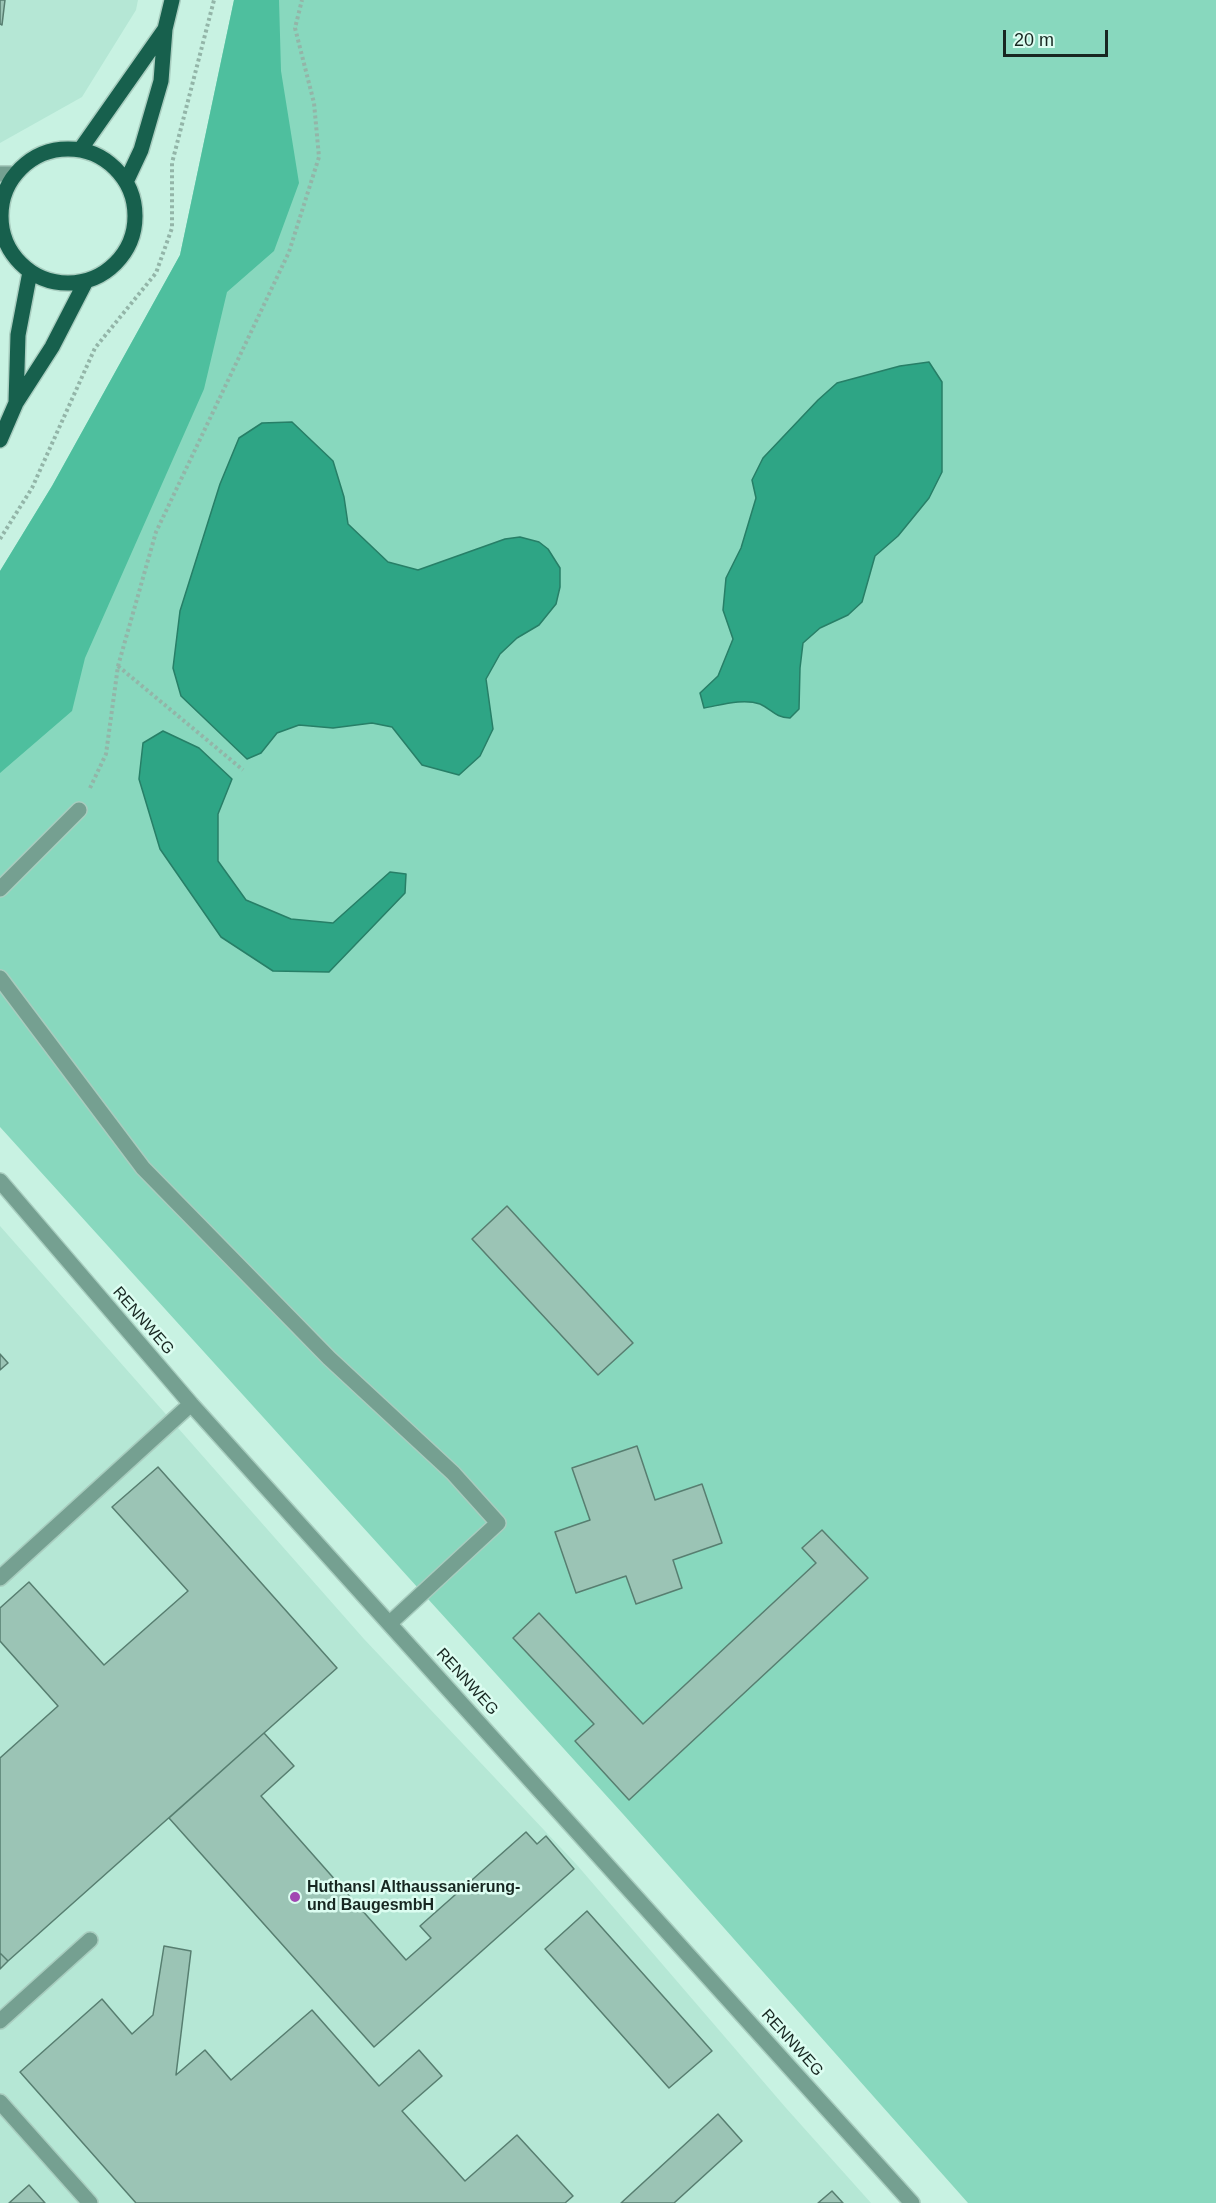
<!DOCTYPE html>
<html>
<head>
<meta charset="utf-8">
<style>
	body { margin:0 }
	#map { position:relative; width:1216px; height:2203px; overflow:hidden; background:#c8f2e2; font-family:Helvetica,sans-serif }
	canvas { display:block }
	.scale { position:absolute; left:1003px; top:30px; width:105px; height:27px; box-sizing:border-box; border:3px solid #172721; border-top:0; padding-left:8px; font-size:18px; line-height:21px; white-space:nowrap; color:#172721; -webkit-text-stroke:4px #dcfdf1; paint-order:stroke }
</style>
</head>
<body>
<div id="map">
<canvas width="1216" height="2203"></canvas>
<div class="scale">20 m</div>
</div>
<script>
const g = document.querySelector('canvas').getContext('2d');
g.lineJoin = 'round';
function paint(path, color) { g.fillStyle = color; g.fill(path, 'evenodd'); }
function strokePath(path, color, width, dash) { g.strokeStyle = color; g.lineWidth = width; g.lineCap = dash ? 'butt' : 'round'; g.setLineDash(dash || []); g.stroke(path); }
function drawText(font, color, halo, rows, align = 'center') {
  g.font = font + ' Helvetica,sans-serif'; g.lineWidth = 5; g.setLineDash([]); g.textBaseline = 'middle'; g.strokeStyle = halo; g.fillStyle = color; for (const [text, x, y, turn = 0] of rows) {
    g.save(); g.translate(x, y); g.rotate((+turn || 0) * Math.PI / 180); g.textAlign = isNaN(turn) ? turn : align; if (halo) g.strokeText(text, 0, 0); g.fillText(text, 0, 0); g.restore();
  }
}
paint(new Path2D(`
	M 0,0 L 138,0 L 136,10 L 82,97 L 0,143 Z
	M 0,1226 L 364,1639 L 577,1865 L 786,2108 L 871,2203 L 0,2203 Z`), '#b5e7d5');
paint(new Path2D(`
	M 234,0 L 1216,0 L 1216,2203 L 968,2203 L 623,1814 L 0,1127 L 0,571 L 52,486 L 180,255 Z`), '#88d8be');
paint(new Path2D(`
	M 234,0 L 279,0 L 281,71 L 299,183 L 274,251 L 227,292 L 204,389 L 85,658 L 72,711 L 0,773 L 0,571 L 52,486 L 180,255 Z`), '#4ebf9e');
const water = new Path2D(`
	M 929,362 L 942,382 L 942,472 L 929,498 L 898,536 L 875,556 L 862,602 L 848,615 L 820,628 L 803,643 L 800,668 L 799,709 L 790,718 C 774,717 773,710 760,704 C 743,698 721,705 704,708 L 700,693 L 718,676 L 733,639 L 723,610 L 726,578 L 741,548 L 756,498 L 752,480 L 763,458 L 818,400 L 837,383 L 900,366 Z
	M 292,422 L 333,461 L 344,497 L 348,524 L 388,562 L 418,570 L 505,539 L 520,537 L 539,542 L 548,549 L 560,568 L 560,587 L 556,604 L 539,625 L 517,638 L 500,654 L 486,679 L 493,729 L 480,756 L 459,775 L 422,765 L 392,727 L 372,723 L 333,728 L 299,725 L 277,733 L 261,753 L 247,759 L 181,696 L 173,668 L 180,611 L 220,484 L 239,438 L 262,423 Z
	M 163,731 L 199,748 L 232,779 L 218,814 L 218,861 L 246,900 L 291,919 L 333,923 L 390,872 L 406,874 L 405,893 L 329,972 L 273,971 L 221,937 L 160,849 L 139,779 L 143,743 Z`);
paint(water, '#2ea585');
strokePath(water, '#277f67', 1.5);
const building = new Path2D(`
	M 0,0 L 5,0 L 2,25 L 0,24 Z
	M 507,1206 L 633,1343 L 598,1375 L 472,1239 Z
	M 0,1354 L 8,1363 L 0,1370 Z
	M 637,1446 L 655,1500 L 702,1484 L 722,1543 L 673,1560 L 682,1588 L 636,1604 L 626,1576 L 576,1593 L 555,1532 L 590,1520 L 572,1468 Z
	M 158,1467 L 337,1668 L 8,1961 L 0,1953 L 0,1758 L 58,1706 L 0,1641 L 0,1608 L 29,1582 L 104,1665 L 188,1591 L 112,1507 Z
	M 822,1530 L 868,1578 L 629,1800 L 575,1741 L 594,1724 L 513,1638 L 539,1613 L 643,1724 L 816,1563 L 802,1548 Z
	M 264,1733 L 294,1766 L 261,1796 L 406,1960 L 431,1938 L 420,1926 L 526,1832 L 537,1844 L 546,1836 L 574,1869 L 374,2047 L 169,1818 Z
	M 587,1911 L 712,2051 L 669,2088 L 545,1949 Z
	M 164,1946 L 191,1951 L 176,2075 L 205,2050 L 231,2080 L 312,2010 L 379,2086 L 419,2050 L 442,2076 L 402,2111 L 465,2181 L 517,2135 L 573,2196 L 565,2203 L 136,2203 L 20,2072 L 102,1999 L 132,2034 L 153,2015 Z
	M 0,1953 L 8,1961 L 0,1969 Z
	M 718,2114 L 742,2141 L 674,2203 L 621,2203 Z
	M 29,2185 L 45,2203 L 9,2203 Z
	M 832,2191 L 843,2203 L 818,2203 Z`);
paint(building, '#9bc4b5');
strokePath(building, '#577e70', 1.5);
const minor = new Path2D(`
	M 0,174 L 15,174
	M 0,226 L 1,227
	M 0,889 L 79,810
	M 0,978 L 143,1168 L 329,1358 L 453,1473 L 498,1523 L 390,1623
	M 0,1181 L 191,1404 L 912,2203
	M 0,1578 L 191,1404
	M 0,2021 L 90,1940
	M 0,2102 L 90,2203`);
const major = new Path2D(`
	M1 216a67 67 0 1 1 134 0a67 67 0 1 1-134 0Z
	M 80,150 L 165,29
	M 126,182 L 141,150 L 161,81 L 165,29 L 172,0
	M 16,403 L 18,335 L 30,272
	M 0,440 L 16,403 L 52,347 L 86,281`);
strokePath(minor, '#a8cdbf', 18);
strokePath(major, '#a8cdbf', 18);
strokePath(new Path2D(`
	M 0,539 L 32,488 L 95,348 L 156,273 L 172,228 L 172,163 L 214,0
	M 118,666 L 243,770
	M 90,788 L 106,754 L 118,666 L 156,532 L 289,252 L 319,157 L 314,103 L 295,28 L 302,0`), '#93b5a8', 4, [3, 3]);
strokePath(minor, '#75a091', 15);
strokePath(major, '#17604d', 15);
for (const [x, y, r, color] of [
	[295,1897,6,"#a147b2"]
]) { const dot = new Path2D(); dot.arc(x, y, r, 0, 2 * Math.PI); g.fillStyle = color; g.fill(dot); strokePath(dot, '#dcfdf1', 2); }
drawText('16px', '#172721', '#dcfdf1', [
	["RENNWEG",143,1321,49],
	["RENNWEG",467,1682,48],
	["RENNWEG",792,2043,48]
]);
drawText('bold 16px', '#172721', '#dcfdf1', [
	["Huthansl Althaussanierung-",307,1888],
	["und BaugesmbH",307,1906]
], 'left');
</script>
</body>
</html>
